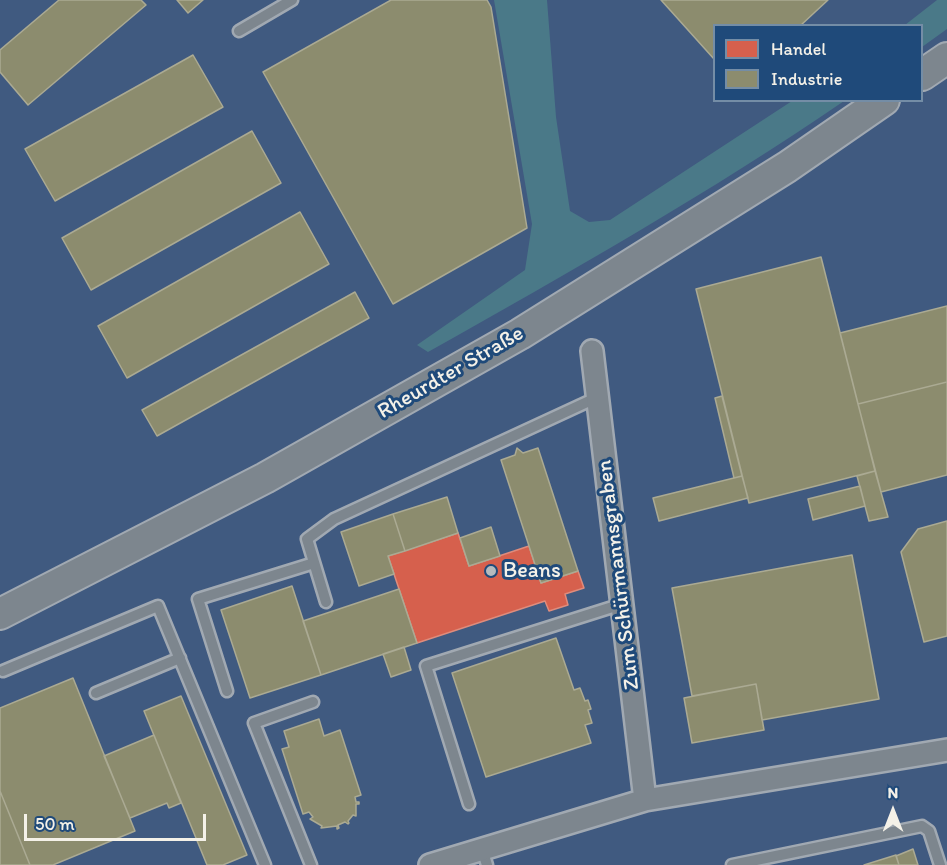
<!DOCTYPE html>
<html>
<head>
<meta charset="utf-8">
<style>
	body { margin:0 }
	#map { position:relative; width:947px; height:865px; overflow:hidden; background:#40546c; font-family:Itim,sans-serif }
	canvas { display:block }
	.legend { position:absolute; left:713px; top:24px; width:210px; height:78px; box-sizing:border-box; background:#1f4a7a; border:2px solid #748da6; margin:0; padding:8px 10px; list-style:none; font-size:18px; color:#f4f1e8 }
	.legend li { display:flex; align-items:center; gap:12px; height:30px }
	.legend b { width:30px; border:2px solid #748da6 }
	.north { position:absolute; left:863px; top:781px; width:60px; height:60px; -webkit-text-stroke:4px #1f4a7a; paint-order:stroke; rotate:0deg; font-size:16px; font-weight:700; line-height:24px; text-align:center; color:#f4f1e8 }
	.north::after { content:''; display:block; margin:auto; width:21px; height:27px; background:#f4f1e8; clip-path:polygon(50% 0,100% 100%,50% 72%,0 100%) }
	.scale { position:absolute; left:24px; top:814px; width:182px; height:27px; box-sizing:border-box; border:3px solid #f4f1e8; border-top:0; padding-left:8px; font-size:18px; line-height:21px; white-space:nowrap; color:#f4f1e8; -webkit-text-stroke:4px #1f4a7a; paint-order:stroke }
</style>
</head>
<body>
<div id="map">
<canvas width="947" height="865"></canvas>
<ul class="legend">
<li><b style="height:16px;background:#d6604d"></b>Handel</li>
<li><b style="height:16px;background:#8c8c6e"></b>Industrie</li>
</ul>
<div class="north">N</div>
<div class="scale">50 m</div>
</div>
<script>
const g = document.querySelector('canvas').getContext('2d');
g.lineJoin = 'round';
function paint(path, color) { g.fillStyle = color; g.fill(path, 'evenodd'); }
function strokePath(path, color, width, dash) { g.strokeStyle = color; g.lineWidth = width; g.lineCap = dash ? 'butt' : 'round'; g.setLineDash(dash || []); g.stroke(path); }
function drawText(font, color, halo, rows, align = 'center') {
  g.font = font + ' Itim,sans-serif'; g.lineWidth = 6; g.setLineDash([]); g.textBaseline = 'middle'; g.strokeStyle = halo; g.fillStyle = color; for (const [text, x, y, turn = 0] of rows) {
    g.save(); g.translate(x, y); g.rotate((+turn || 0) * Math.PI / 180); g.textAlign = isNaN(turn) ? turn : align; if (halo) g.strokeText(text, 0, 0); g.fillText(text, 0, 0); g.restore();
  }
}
paint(new Path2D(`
	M 0,0 L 947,0 L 947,865 L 0,865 ZM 714,26 L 922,26 L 922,100 L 714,100 Z`), '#405a80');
paint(new Path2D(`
	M 494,0 L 547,0 L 556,117 L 570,211 L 589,222 L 610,220 L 792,101 L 844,101 C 711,192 569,273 428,352 L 417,345 L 525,270 L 532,224 Z
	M 937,0 L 947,0 L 947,29 L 922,47 L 922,26 L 905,25 Z`), '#4a7988');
const shops = new Path2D(`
	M 458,533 L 469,566 L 529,546 L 541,583 L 578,571 L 584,588 L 565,594 L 568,605 L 549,611 L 545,601 L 417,643 L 388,556 Z`);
paint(shops, '#d6604d');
strokePath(shops, '#df8c7c', 1.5);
const industry = new Path2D(`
	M 59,0 L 141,0 L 146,5 L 28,105 L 0,72 L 0,50 Z
	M 177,0 L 203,0 L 188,13 Z
	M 391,0 L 487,0 L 491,7 L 527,228 L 393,304 L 263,72 Z
	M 661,0 L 828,0 L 800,26 L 714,26 L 714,59 Z
	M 193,55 L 223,107 L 55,201 L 25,149 Z
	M 252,131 L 281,183 L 91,290 L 62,238 Z
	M 300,212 L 329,264 L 127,378 L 98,326 Z
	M 821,257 L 875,471 L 749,503 L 696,289 Z
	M 355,292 L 369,318 L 157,436 L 142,410 Z
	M 947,306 L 947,382 L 858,404 L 840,333 Z
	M 947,382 L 947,475 L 881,492 L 858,404 Z
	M 722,396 L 742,476 L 734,478 L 715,398 Z
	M 517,448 L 523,453 L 538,448 L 578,571 L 541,583 L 501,460 L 515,455 Z
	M 875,471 L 888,517 L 869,521 L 857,476 Z
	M 742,476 L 748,498 L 659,521 L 653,498 Z
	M 860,486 L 865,506 L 813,520 L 808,499 Z
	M 447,497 L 458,533 L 405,551 L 393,514 Z
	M 393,514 L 405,551 L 388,556 L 394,574 L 359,586 L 341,532 Z
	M 947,521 L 947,636 L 924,642 L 901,552 L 918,529 Z
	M 491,527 L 500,556 L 469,566 L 460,538 Z
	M 852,555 L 879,699 L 762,720 L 756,684 L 692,696 L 672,588 Z
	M 292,586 L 321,675 L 250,698 L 221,610 Z
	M 399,589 L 417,643 L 321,675 L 303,621 Z
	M 556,638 L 574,690 L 580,688 L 585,701 L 588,700 L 591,709 L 588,710 L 592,723 L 585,725 L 591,743 L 486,777 L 452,673 Z
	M 404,647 L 411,670 L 391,677 L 383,654 Z
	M 73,678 L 135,831 L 53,865 L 30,865 L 0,791 L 0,708 Z
	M 756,684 L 764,730 L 692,743 L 684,698 Z
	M 181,696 L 247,855 L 223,865 L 207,865 L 144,711 Z
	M 319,719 L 324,736 L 340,730 L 361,795 L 355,797 L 356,802 L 359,802 L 359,804 L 356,804 L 356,816 L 353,815 L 348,821 L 349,823 L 348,824 L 345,822 L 338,825 L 339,828 L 337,829 L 337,826 L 321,828 L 322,826 L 310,819 L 313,817 L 309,812 L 303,814 L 282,749 L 289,747 L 284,731 Z
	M 154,735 L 181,803 L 169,808 L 167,803 L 130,818 L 104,756 Z
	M 0,791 L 30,865 L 0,865 Z
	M 913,849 L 918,865 L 899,865 L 896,856 Z
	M 896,855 L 899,865 L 864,865 Z`);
paint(industry, '#8c8c6e');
strokePath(industry, '#abaa93', 1.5);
const service = new Path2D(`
	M 239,31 L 292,0
	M 326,602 L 307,539 L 334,519 L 598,397
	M 3,671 L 158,606 L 265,865
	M 227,691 L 198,599 L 314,563
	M 96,693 L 180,658
	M 469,804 L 426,666 L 622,604
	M 482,849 L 487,865
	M 311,865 L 254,723 L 313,702
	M 732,865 L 922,826 L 929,831 L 940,865`);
const minor = new Path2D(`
	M 592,351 L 645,800
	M 430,865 L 645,800 L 947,750`);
const secondary = new Path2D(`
	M 922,75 L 947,58
	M 0,614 L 265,478 L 520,334 L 787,167 L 884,100`);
strokePath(service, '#a1a9b2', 15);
strokePath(minor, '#a1a9b2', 26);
strokePath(secondary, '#a1a9b2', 34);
strokePath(service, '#7d868e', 10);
strokePath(minor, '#7d868e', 21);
strokePath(secondary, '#7d868e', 30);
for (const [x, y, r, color] of [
	[491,571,6,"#b5babd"]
]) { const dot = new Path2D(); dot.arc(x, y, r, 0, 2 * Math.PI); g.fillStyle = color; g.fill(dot); strokePath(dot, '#1f4a7a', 2); }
drawText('22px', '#f4f1e8', '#1f4a7a', [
	["Rheurdter Straße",451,373,-30],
	["Zum Schürmannsgraben",619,575,-97]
]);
drawText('22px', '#f4f1e8', '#1f4a7a', [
	["Beans",503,571]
], 'left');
</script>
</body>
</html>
